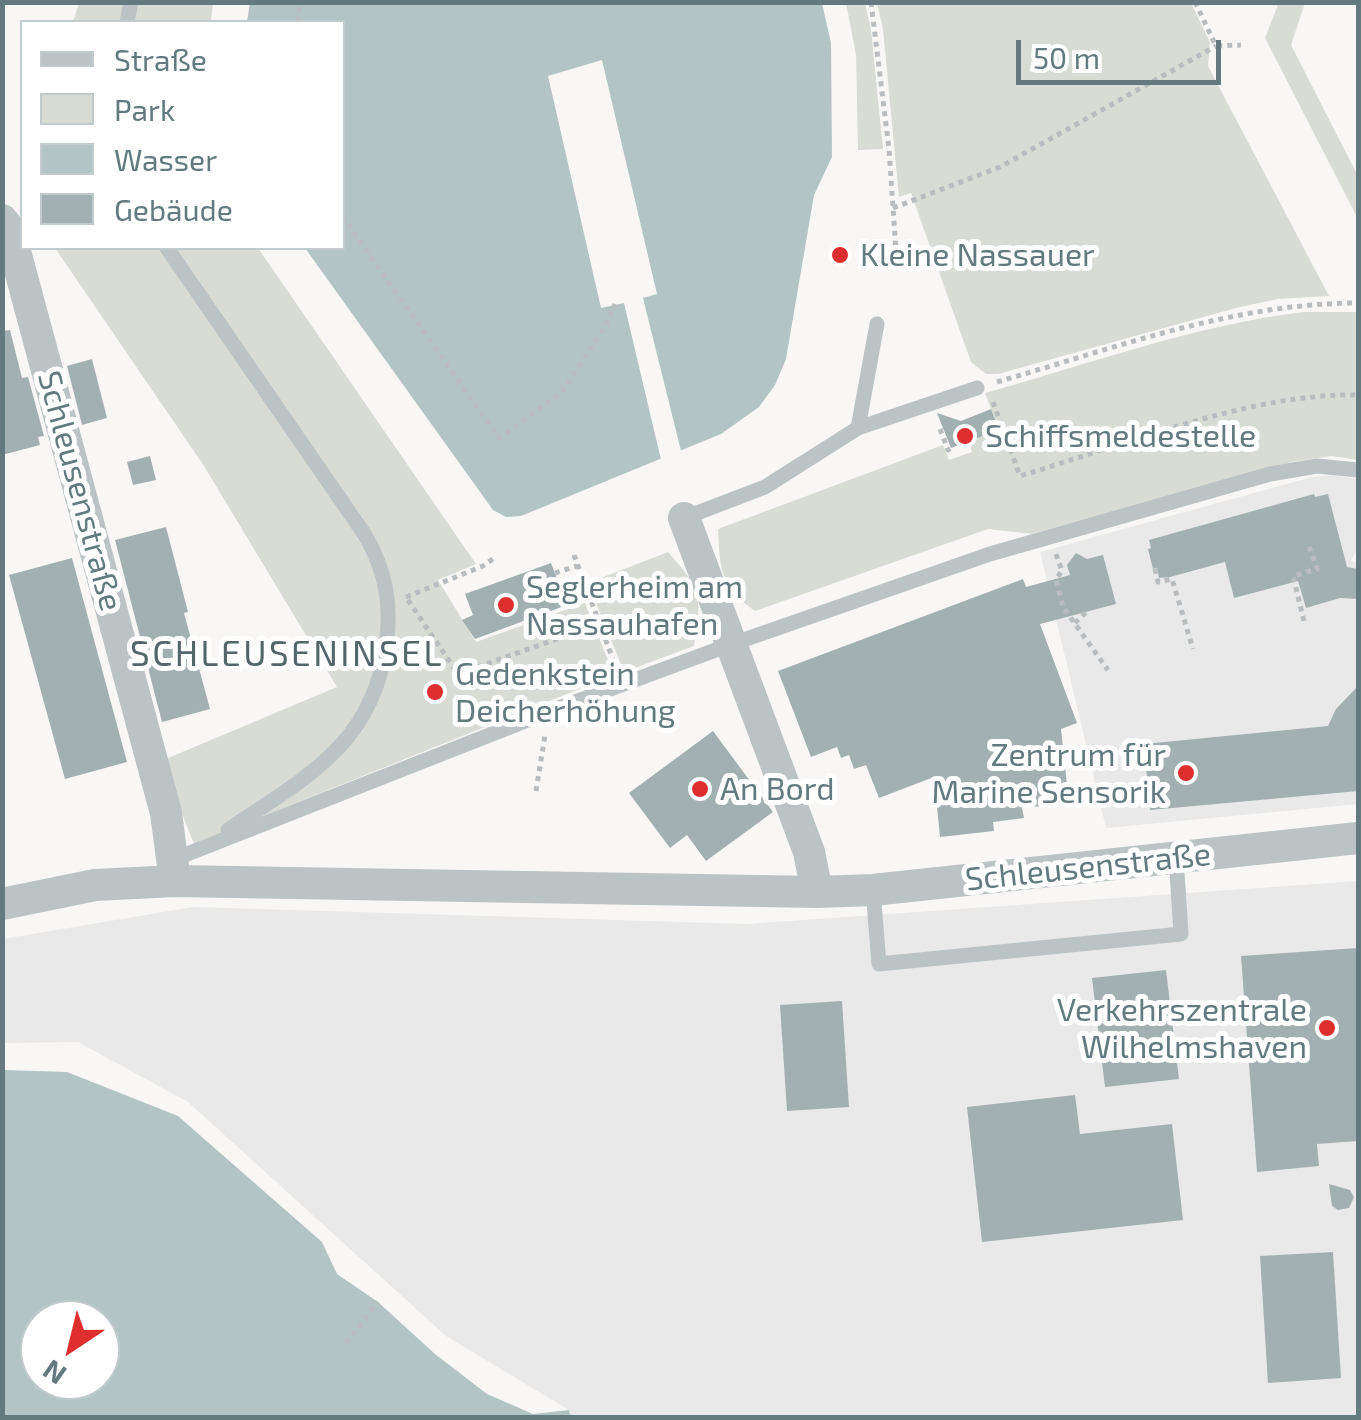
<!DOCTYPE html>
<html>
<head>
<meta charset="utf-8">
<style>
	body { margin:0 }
	#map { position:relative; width:1361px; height:1420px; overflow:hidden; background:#f8f7f5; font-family:"Exo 2",sans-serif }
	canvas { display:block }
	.frame { position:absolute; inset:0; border:5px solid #637a7f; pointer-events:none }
	.legend { position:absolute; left:20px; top:20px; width:325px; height:230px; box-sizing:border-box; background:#fff; border:2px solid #c1cacc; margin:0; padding:12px 18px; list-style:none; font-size:30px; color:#637a7f }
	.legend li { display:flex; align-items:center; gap:20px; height:50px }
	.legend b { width:50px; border:2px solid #c1cacc }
	.north { position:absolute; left:20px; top:1300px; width:100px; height:100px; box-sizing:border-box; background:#fff; border:2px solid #c1cacc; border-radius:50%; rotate:215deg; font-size:28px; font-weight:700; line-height:40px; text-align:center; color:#637a7f }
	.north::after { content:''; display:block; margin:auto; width:35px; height:45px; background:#de2e2e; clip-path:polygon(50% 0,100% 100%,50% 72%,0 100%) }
	.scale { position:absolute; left:1016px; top:40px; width:205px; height:45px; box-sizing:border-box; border:5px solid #637a7f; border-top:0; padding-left:12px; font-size:30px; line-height:35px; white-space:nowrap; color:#637a7f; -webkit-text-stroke:8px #fff; paint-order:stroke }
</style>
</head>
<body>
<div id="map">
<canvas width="1361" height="1420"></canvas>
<div class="frame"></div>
<ul class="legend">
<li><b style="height:12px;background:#bcc3c5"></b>Straße</li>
<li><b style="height:28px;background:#d9dcd4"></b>Park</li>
<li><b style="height:28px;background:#b3c4c5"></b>Wasser</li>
<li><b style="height:28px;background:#a3b0b2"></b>Gebäude</li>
</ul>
<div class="north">N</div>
<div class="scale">50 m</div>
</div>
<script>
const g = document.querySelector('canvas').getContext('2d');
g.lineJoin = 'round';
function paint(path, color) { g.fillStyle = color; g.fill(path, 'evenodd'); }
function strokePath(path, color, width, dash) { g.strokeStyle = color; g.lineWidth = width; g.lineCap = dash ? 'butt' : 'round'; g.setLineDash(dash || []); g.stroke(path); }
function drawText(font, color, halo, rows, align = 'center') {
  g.font = font + ' "Exo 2",sans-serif'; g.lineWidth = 10; g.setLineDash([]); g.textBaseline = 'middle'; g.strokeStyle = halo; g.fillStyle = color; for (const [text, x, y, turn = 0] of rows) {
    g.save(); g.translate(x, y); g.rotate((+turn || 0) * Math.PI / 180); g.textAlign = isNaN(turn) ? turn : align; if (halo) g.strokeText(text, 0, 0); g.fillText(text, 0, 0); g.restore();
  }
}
paint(new Path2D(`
	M 1333,475 L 1358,479 L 1358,547 L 1351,561 L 1358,563 L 1358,804 L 1106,828 L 1040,552 L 1312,477 Z
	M 1358,881 L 1358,1417 L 571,1417 L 569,1410 L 446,1336 L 188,1102 L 78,1042 L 3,1043 L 3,939 L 193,907 L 747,924 Z`), '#e8e9e8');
paint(new Path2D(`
	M 1279,2 L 1305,3 L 1291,45 L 1358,176 L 1358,219 L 1265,38 Z
	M 79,3 L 213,3 L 211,22 L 73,22 Z
	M 846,3 L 865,3 L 871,30 L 883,149 L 858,150 L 856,55 Z
	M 877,3 L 1191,3 L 1210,42 L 1208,66 L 1329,296 L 1278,299 L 1236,308 L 998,374 L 986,374 L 971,362 L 911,193 L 899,197 L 883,29 Z
	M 55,248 L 258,248 L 476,564 L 438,580 L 476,642 L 585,603 L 614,675 L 194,844 L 161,761 L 337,687 L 204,466 Z
	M 1305,312 L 1358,312 L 1358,460 L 1332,456 L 1292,462 L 1032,534 L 988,529 L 755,611 C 720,586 720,571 718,529 L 943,445 L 949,460 L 972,452 L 969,441 L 999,430 L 985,393 C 1090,364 1197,324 1305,312 Z
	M 668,552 C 702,590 702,597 694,646 L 624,672 L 588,583 Z`), '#d9dcd4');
paint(new Path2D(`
	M 250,2 L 822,3 L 831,43 L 832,157 L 814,195 L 786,359 L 775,385 L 759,407 L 721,434 L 521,516 L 506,517 L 493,510 L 305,248 L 342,248 L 342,22 L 247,22 Z
	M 3,1070 L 67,1072 L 178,1116 L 322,1242 L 337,1274 L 378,1302 L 435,1354 L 487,1394 L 533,1414 L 569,1410 L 571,1417 L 3,1417 ZM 40,1320 L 100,1320 L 100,1380 L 40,1380 Z`), '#b3c4c5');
paint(new Path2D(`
	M 602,60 L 657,294 L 643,298 L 682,455 L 662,464 L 624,303 L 601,308 L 548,76 Z`), '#f8f7f5');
paint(new Path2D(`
	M 10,330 L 22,378 L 28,377 L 44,436 L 38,437 L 40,445 L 2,455 L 2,331 Z
	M 92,359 L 107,418 L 82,425 L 67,366 Z
	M 991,409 L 999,430 L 951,448 L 937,413 L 961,421 Z
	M 150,456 L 156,480 L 133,485 L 127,462 Z
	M 1314,494 L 1315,497 L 1328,494 L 1347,567 L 1358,569 L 1358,599 L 1340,598 L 1306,608 L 1298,581 L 1234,598 L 1225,562 L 1170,577 L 1159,578 L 1157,568 L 1153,569 L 1148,549 L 1151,548 L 1149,540 Z
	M 166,527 L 188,612 L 184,613 L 210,709 L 162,722 L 115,540 Z
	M 1076,553 L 1087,559 L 1103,555 L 1116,604 L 1040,624 L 1077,723 L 1061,729 L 1069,803 L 1022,808 L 1024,818 L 993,822 L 994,831 L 940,837 L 934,777 L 879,798 L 866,765 L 854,769 L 849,755 L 841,758 L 837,747 L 811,757 L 778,671 L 1023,579 L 1026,587 L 1070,575 L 1067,565 Z
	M 72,558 L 127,762 L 65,779 L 9,575 Z
	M 551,563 L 567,605 L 475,639 L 462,620 L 473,615 L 465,594 Z
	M 1358,686 L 1358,791 L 1150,810 L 1144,744 L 1328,726 L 1336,709 Z
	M 713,731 L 773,812 L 706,861 L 687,835 L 670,848 L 629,793 Z
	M 1358,948 L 1358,1141 L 1317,1144 L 1319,1166 L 1257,1172 L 1241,956 Z
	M 1166,970 L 1179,1079 L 1105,1087 L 1092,978 Z
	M 842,1001 L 849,1107 L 787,1111 L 780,1005 Z
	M 1075,1095 L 1080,1134 L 1172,1124 L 1183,1220 L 982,1242 L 967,1107 Z
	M 1329,1184 L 1350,1190 L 1354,1197 L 1349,1208 L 1338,1210 L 1332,1206 Z
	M 1333,1252 L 1341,1378 L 1268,1383 L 1260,1256 Z`), '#a3b0b2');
strokePath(new Path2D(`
	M 871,2 L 889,149 L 897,266
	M 1195,2 L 1216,46 L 1241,45
	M 298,22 L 300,2
	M 893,208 L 1000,167 L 1216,46
	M 342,216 L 499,438 L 562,392 L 606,325 L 615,304
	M 997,382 C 1115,348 1234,303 1358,303
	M 993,402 L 1020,476 C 1120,446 1255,392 1358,395
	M 940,429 L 948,450 L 951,448
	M 1056,554 L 1062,571 L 1056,579 L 1063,607 L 1108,670
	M 574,555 L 615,665
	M 1155,569 L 1158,582 L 1172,579 L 1193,649
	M 555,573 L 577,566
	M 406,597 L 483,566 L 494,558
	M 408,600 L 458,674 L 599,624
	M 1304,621 L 1293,576 L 1317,569 L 1309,546 L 1313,545
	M 1075,623 L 1087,611
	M 536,791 L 545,735
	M 346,1343 L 378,1302`), '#b9bdbf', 5, [5, 5]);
strokePath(new Path2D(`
	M 127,22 L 131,2
	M 167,248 L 365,535 C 386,571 392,605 386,646 C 372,746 304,778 228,830
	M 858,428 L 977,388
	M 684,518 L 765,487 L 858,428 L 877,324
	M 172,860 L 548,712 L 732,644 L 990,554 L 1270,474 L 1317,466 L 1358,470
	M 873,890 L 879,964 L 1181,934 L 1176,857`), '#bcc3c5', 15);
strokePath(new Path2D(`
	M 2,220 L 9,229 L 166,813 L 175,881
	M 684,518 L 809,852 L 817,892
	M 2,904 L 95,885 L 175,881 L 817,892 L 873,890 L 1358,838`), '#bcc3c5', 32);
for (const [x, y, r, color] of [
	[840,255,10,"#de2e2e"],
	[965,436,10,"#de2e2e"],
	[506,605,10,"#de2e2e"],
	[435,692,10,"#de2e2e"],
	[1186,773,10,"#de2e2e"],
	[700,789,10,"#de2e2e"],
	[1327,1028,10,"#de2e2e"]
]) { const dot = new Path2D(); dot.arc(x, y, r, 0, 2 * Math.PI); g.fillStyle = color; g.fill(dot); strokePath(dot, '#fff', 4); }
drawText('32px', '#637a7f', '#fff', [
	["Kleine Nassauer",860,255],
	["Schiffsmeldestelle",985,436],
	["Seglerheim am",526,587],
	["Nassauhafen",526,624],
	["Gedenkstein",455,674],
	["Deicherhöhung",455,711],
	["Zentrum für",1166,755,"right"],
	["Marine Sensorik",1166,792,"right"],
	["An Bord",720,789],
	["Verkehrszentrale",1307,1010,"right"],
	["Wilhelmshaven",1307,1047,"right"]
], 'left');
drawText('32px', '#637a7f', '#fff', [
	["Schleusenstraße",80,491,75],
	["Schleusenstraße",1088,867,-6]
]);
g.letterSpacing = '2.5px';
drawText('35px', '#55666a', '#fff', [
	["SCHLEUSENINSEL",287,654]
]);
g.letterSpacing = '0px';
</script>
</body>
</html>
